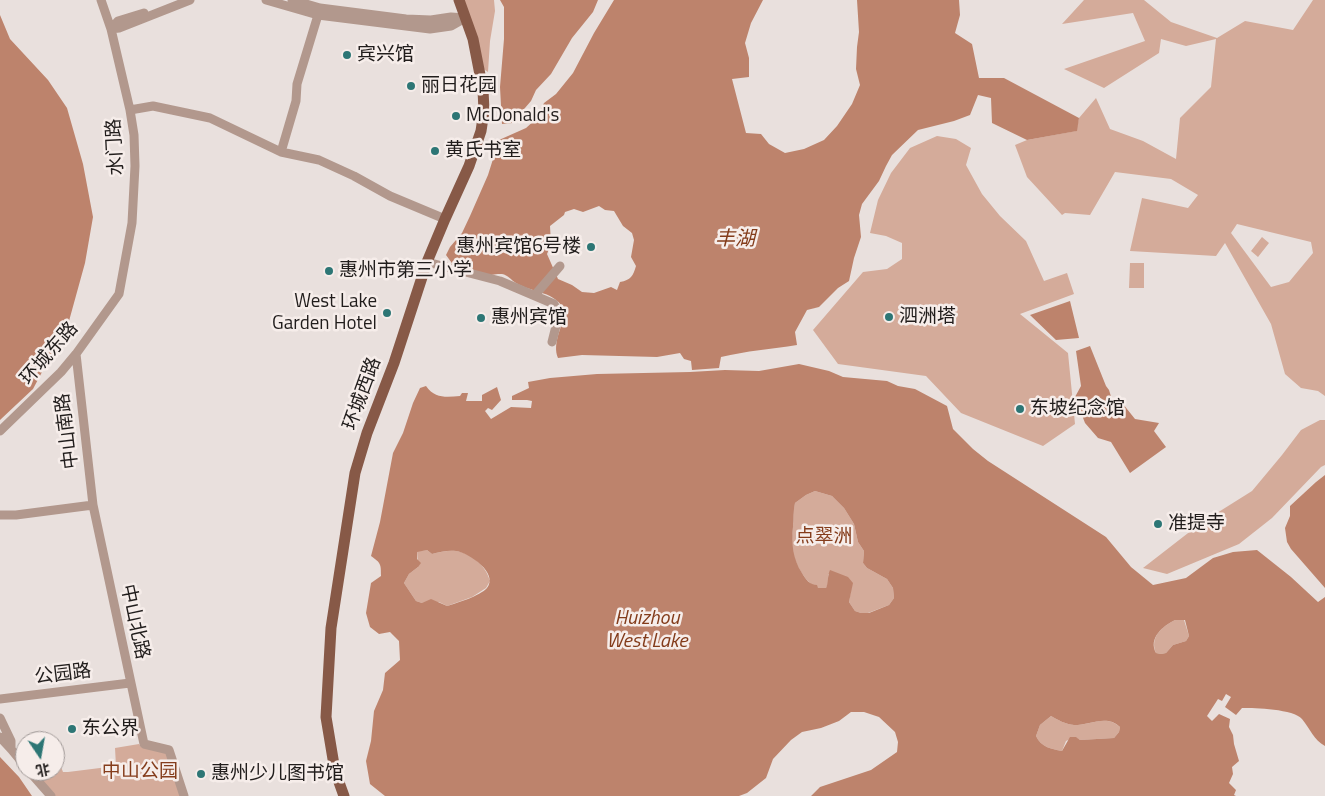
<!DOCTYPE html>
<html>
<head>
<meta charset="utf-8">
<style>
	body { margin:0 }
	#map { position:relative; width:1325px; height:796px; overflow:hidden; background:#e9e0dd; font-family:"Titillium Web","Noto Sans SC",sans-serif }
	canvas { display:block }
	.north { position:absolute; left:15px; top:731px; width:50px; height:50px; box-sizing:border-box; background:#f6edea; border:1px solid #a19a98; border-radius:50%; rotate:168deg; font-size:14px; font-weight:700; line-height:20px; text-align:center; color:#211d1c }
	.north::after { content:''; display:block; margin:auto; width:18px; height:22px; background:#2d7675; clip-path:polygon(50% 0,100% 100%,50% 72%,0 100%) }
</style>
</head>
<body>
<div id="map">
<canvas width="1325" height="796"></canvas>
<div class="north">北</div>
</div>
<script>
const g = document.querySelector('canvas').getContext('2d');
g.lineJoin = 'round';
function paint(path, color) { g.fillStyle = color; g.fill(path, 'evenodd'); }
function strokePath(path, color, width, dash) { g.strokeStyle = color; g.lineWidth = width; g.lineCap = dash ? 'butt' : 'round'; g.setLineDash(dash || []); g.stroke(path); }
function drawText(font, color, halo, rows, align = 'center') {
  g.font = font + ' "Titillium Web","Noto Sans SC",sans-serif'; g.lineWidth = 5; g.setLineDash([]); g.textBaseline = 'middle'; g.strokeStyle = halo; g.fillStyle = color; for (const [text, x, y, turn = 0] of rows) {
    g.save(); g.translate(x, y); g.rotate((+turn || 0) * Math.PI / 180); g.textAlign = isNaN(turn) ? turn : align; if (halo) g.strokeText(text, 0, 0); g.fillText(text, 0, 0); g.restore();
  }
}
paint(new Path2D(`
	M 463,0 L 494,0 L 495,11 L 490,41 L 488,72 L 482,68 Z
	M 1084,0 L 1144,0 L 1171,22 L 1217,38 L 1245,21 L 1293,30 L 1313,0 L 1325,0 L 1325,396 L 1318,391 L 1301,388 L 1285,374 L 1271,324 L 1225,243 L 1216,256 L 1130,251 L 1142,198 L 1188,208 L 1198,195 L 1171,179 L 1115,172 L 1090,215 L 1065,213 L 1062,215 L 1027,177 L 1015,145 L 1027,140 L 1076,131 L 1079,118 L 1096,98 L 1110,129 L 1143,141 L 1176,159 L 1180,118 L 1211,87 L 1216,39 L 1186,46 L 1161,39 L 1159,53 L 1104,88 L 1064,69 L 1145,41 L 1133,13 L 1062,24 ZM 1237,224 L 1311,242 L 1313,253 L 1289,282 L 1271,287 L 1231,233 Z
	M 937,136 L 956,139 L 971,148 L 966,165 L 982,194 L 1000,216 L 1026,241 L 1044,281 L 1067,273 L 1074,294 L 1020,314 L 1068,353 L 1075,424 L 1043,446 L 961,413 L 926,376 L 838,364 L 813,330 L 863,272 L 887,269 L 902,259 L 902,243 L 886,236 L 870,233 L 878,200 L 891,173 L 910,148 Z
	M 1262,237 L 1269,243 L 1258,257 L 1251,251 Z
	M 1130,263 L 1144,263 L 1144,288 L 1129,288 Z
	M 1320,420 L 1325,420 L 1325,465 L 1321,467 L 1272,518 L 1239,544 L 1167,574 L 1143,568 L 1201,523 L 1252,491 L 1282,455 L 1301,430 Z
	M 815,491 L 832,496 L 844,508 L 854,524 L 858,542 L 864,551 L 863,563 L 867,568 L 887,579 L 893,588 L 894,598 L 889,605 L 868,613 L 861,613 L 855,611 L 849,602 L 852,583 L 828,574 L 829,582 L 826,588 C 823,588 821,589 818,588 C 806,585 794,561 792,550 C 791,542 792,535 793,527 C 794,518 793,511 795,503 L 806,495 Z
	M 427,550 L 432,554 C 440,552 449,550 456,551 C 472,553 486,566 490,581 L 486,588 L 472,597 L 447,606 L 439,602 L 422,603 L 416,601 L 404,583 L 409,574 L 418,567 L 417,551 Z
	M 1175,620 L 1184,620 L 1189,636 L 1186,641 L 1173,645 L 1166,653 L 1161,654 L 1156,653 C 1149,637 1163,626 1175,620 Z
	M 1051,716 C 1058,720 1065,724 1074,725 C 1091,725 1106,714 1120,727 L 1119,732 L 1114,738 L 1080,740 L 1075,737 L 1066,741 L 1062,751 C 1051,749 1041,747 1036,736 L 1040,725 Z
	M 139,744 L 141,747 L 168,752 L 183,796 L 53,796 L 34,776 L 37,771 L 55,771 L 55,762 L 59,762 L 63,772 L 68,772 L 116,766 L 115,748 Z`), '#d4ab9a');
paint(new Path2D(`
	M 500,0 L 598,0 L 593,12 L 572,38 L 551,74 L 536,90 L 531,101 L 512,123 L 502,124 L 500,87 L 504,39 L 504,7 Z
	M 614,0 L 763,0 L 751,23 L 745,43 L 749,58 L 749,77 L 732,79 L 746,133 L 761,134 L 769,144 L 785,153 L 804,149 L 824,140 L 837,126 L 852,104 L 860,85 L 856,69 L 857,47 L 859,32 L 857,0 L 959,0 L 960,15 L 955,33 L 972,44 L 979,78 L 1004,78 L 1079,118 L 1077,131 L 1027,140 L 992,123 L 991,98 L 978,95 L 970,115 L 954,121 L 918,130 L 892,155 L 886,166 L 879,181 L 862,204 L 859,215 L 861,237 L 854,258 L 849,281 L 838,288 L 819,307 L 807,310 L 795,332 L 797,345 C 772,349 746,351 721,357 L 719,368 L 692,370 L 691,361 L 684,359 L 680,353 L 657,357 L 582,355 L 558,358 C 552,344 562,326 566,312 C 554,290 535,294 516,283 C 511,280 508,275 502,274 C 496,274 492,274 487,277 L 454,266 L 446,255 L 450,247 L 462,233 L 470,216 L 488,175 L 499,140 L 526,128 L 536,119 L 544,103 L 556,94 L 573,73 L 594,33 ZM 599,206 L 605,210 L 614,211 L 623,226 L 632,233 L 634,240 L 631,257 L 636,266 C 633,276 631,280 620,282 L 617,290 L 611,287 L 594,293 L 582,292 L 572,285 L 558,279 L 547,254 L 551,244 L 550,226 L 564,215 L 565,212 L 574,209 L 583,212 Z
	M 0,15 L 10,39 L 48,80 L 67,108 L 83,164 L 93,217 L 85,263 L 69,321 L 33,389 L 0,420 Z
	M 1070,301 L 1079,338 L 1056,340 L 1030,315 Z
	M 1090,346 L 1106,386 L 1109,390 L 1113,403 L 1123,404 L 1135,419 L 1159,423 L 1154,431 L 1166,447 L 1130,473 L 1111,442 L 1098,438 L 1085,423 L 1075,397 L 1081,386 L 1076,351 Z
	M 799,364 L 829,371 L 843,377 L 887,381 L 898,386 L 915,389 L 947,406 L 953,429 L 973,449 L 988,461 L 1106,537 L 1131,567 L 1153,585 L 1186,578 L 1213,558 L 1233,552 L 1257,550 L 1291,577 L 1318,602 L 1325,597 L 1325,746 C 1314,740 1310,729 1302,719 C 1294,709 1255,708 1242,708 L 1236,715 L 1225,707 L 1231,697 L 1226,694 L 1222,701 L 1218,699 L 1207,716 L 1212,721 L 1219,714 L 1230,719 L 1229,727 L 1233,735 L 1234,744 L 1239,761 L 1232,767 L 1233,774 L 1229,783 L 1236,790 L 1234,795 L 1236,796 L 811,796 L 820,787 L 871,770 L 897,752 L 898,742 L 895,732 L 879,717 L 864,712 L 851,712 L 839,721 L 821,728 L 802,732 L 791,740 L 773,759 L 766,778 L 747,793 L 739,796 L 385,796 L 370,784 L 366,761 L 371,741 L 374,711 L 383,690 L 385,673 L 400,660 L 399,641 L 390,632 L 379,634 L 370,627 L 366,613 L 371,583 L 381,576 C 381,564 381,563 371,556 L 380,522 L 393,453 L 403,433 L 413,403 L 420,388 L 426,386 C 435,399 447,397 460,396 L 462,393 L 468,393 L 466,401 L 482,401 L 482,395 L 497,387 L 501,400 L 492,410 L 488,408 L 485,411 L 491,419 L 511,407 L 531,408 L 532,401 L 527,400 L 512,400 L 512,396 L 529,388 L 528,382 L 550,378 L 597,374 L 690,372 L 725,370 L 759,371 ZM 815,491 L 832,496 L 844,508 L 854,524 L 858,542 L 864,551 L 863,563 L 867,568 L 887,579 L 893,588 L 894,598 L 889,605 L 869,613 L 861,613 L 855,611 L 849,602 L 853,583 L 848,577 L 830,570 C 827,576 829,582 826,588 L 818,588 L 817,585 C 810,585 806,580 802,573 C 793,559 791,544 793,527 C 794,519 793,511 795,503 L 806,495 ZM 427,550 L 432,554 C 440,552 448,550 456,551 C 469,553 499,573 487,588 C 480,596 457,603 447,606 L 431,599 L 422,603 L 416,601 L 404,583 L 409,574 L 418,567 L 421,563 L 417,559 L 417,552 ZM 1175,620 L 1185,620 L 1189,636 L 1186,641 L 1173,645 L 1166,653 L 1161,654 L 1156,653 C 1148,638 1163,626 1175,620 ZM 1051,716 C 1058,720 1065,724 1074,725 C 1090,725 1107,714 1120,727 L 1119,732 L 1114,738 L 1080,740 L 1076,737 L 1070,737 L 1062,751 C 1051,749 1041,747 1036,736 L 1040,725 Z
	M 1325,475 L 1325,588 L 1291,549 L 1287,542 L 1285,528 L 1290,516 L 1290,506 L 1316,482 Z
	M 0,757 L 19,777 L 32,796 L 0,796 Z`), '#bd836c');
strokePath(new Path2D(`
	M 266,0 L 318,15 L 430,29 L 451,26 L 465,18
	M 292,0 L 320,8 L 406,19 L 431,20 L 451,17 L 465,18
	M 111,29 L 119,28 L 190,0
	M 111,29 L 118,21 L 144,13
	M 130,110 L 153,106 L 210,118 L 281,152 L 296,101 L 297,84 L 318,15
	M 281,152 L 319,160 L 354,176 L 390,196 L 445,219
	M 427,262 L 500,281 L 554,304 L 559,314 L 552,342
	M 535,295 L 560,266
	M 76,354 L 93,505 L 144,744 L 169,750 L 184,796
	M 0,431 L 61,372 L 76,354 L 119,294 L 132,223 L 135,166 L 134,135 L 130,110 L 111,29 L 101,0
	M 0,515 L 16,515 L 93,505
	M 0,699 L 130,683
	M 0,718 L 11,741 L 11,749
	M 0,737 L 11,749 L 25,766
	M 29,771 L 51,796`), '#b2988d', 9);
strokePath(new Path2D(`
	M 344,796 L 335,771 L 326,717 L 331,628 L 355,473 L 367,433 L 394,363 L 427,262 L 445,219 L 469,166 L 481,131 L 484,111 L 483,90 L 473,39 L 459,0`), '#875947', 11);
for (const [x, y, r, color] of [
	[347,55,5,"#2d7675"],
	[411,86,5,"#2d7675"],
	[456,116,5,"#2d7675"],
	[435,151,5,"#2d7675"],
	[591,247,5,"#2d7675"],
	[329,271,5,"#2d7675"],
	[387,313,5,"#2d7675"],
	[889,317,5,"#2d7675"],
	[481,318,5,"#2d7675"],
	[1020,409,5,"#2d7675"],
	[1158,524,5,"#2d7675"],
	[72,729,5,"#2d7675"],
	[201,774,5,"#2d7675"]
]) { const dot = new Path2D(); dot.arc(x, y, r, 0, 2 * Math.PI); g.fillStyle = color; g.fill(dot); strokePath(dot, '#f6edea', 2); }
drawText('19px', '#211d1c', '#f6edea', [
	["宾兴馆",357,55],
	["丽日花园",421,86],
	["McDonald's",466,116],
	["黄氏书室",445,151],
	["惠州宾馆6号楼",581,247,"right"],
	["惠州市第三小学",339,271],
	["West Lake",377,302,"right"],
	["Garden Hotel",377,324,"right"],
	["泗洲塔",899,317],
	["惠州宾馆",491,318],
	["东坡纪念馆",1030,409],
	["准提寺",1168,524],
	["东公界",82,729],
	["惠州少儿图书馆",211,774]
], 'left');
drawText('19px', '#211d1c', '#f6edea', [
	["水门路",116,147,-93],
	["环城东路",50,354,-49],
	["环城西路",363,394,-70],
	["中山南路",68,431,-97],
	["中山北路",134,622,78],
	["公园路",63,675,-7]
]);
drawText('19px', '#853d1c', '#f6edea', [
	["点翠洲",824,537],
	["中山公园",140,772]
]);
drawText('italic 20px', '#833b1a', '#f6edea', [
	["丰湖",735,240],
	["Huizhou",647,619],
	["West Lake",647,642]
]);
</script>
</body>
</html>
